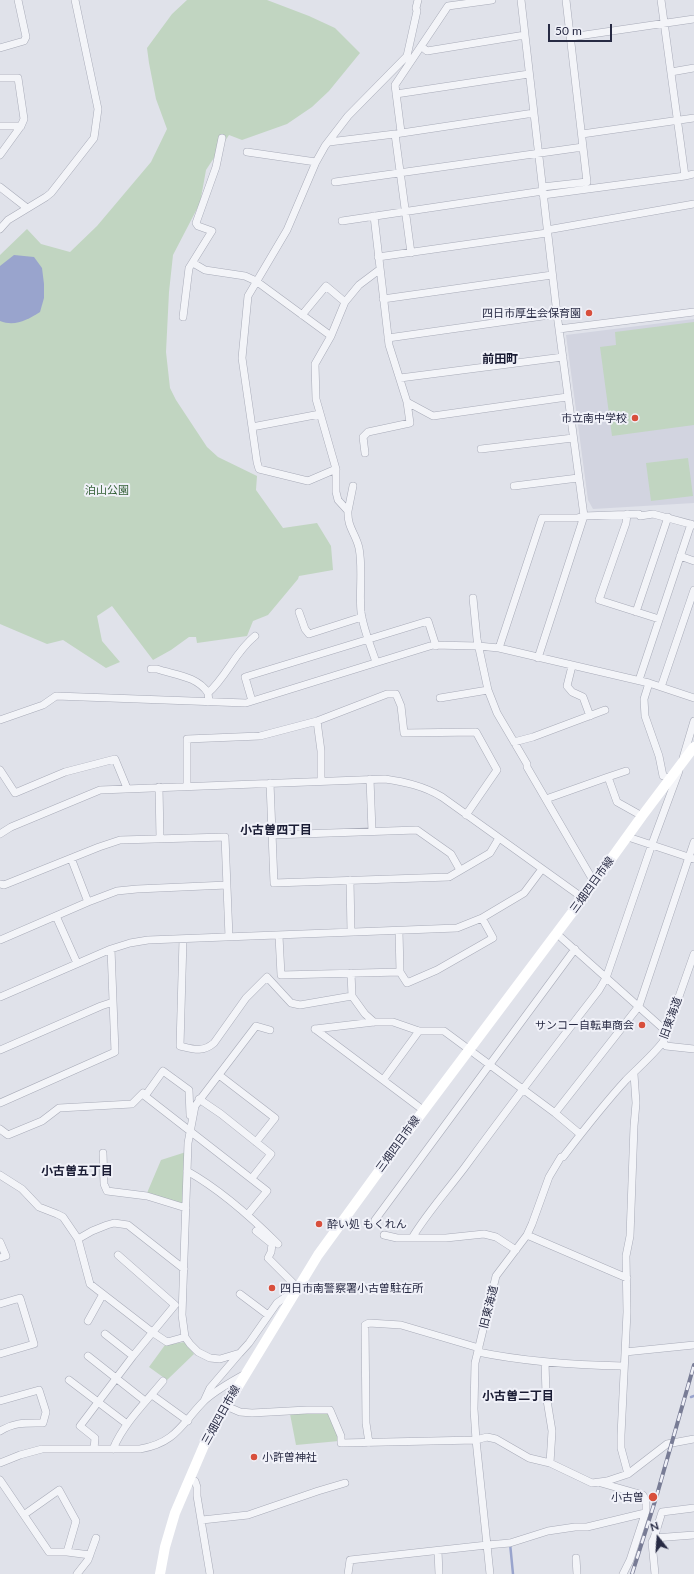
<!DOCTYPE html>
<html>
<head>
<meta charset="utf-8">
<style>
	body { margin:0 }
	#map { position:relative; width:694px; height:1574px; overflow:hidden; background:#e0e2ea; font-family:Lato,sans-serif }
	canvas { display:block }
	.north { position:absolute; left:638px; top:1518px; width:40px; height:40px; -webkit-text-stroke:3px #f0f1f8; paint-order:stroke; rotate:343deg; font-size:11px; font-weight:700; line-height:16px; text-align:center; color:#272a43 }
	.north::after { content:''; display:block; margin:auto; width:14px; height:18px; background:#272a43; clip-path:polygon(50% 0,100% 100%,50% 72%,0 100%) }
	.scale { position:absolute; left:548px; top:24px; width:64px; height:18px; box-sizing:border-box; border:2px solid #272a43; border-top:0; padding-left:5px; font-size:12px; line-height:14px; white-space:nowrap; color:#272a43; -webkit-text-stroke:3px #f0f1f8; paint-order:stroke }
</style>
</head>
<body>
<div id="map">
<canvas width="694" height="1574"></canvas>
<div class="north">N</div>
<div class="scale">50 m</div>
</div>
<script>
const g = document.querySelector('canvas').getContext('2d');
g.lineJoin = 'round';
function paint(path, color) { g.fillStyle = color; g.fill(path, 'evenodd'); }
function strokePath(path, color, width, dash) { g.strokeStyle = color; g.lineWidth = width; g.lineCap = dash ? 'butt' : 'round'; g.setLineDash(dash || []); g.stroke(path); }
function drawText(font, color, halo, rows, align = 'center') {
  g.font = font + ' Lato,"Noto Sans JP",sans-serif'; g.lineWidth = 4; g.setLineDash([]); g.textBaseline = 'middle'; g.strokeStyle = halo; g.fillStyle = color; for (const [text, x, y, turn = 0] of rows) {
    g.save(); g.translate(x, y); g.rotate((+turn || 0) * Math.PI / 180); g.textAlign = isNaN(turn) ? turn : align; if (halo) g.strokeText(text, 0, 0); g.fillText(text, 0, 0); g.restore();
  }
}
paint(new Path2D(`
	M 694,319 L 694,503 L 593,509 L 588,500 L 566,335 Z`), '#d2d4e0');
paint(new Path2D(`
	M 187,0 L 267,0 L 309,16 L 335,28 L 360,53 L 329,91 L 312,107 L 287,124 L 242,140 L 229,135 L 206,170 L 200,203 L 173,255 L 169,292 L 166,352 L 170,388 L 176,400 L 207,447 L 218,457 L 257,476 L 256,490 L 283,528 L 317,523 L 331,546 L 333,570 L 299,576 L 298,579 L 268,615 L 253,621 L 247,636 L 197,643 L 196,637 L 189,637 L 171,650 L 153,660 L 112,606 L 97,616 L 102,641 L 120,662 L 106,668 L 63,640 L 47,644 L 0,624 L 0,255 L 27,229 L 41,244 L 70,252 L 97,226 L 151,162 L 167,129 L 156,99 L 149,63 L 147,48 L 172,14 Z
	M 694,322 L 694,425 L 612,436 L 600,347 L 616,345 L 615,332 Z
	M 688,458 L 693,496 L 651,501 L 646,463 Z
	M 186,1152 L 183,1205 L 147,1193 L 161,1160 Z
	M 185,1342 L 194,1354 L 167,1380 L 149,1367 L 165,1345 Z
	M 309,1412 L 327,1413 L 333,1419 L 339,1441 L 296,1445 L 290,1414 Z`), '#c1d5c1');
paint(new Path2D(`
	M 14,255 L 34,257 L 42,268 L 44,284 L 44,298 L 40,312 C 27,320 15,327 0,321 L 0,266 Z`), '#99a4cd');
strokePath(new Path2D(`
	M 691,1397 L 694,1396
	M 510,1543 L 513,1574`), '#99a4cd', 2.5);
const minor = new Path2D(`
	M 521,0 L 557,314 L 584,516 L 538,658
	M 661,0 L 685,176 L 694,174
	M 571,37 L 694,19
	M 422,47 L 427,51 L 525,35
	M 0,48 L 24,41 L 26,37 L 18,0
	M 671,72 L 694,68
	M 0,78 L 18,78 L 24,119 L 21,126 L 0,155
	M 396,94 L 529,74
	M 0,126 L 21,126
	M 401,132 L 395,85 L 448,6 L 492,0
	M 582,134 L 694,118
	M 329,142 L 395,134
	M 247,152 L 316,162
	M 335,182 L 583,147
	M 0,187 L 27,208
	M 542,187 L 587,182 L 566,0
	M 543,195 L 685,176
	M 374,216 L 389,345 L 407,402 L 433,416 L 567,397
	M 342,221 L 543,191
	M 0,229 L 8,220 L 46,197 L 51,193 L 94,138 L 98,109 L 75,0
	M 547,230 L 694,204
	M 411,253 L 395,134 L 534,113
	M 378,257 L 547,233
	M 193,263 L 205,270 L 245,276 L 256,281 L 331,336
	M 383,299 L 552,275
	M 302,315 L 326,286 L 345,302
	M 183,317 L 189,268 L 212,231 L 198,226 L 196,223 L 216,167 L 222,138
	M 559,329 L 694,312
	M 388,338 L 557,314
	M 400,378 L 563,357
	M 252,427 L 320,414
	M 481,449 L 573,438
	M 365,453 L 363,437 L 368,432 L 410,423 L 407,402
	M 336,469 L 308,481 L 259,469 L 257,462 L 242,358 L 248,296 L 287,230 L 316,162 L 325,146 L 348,116 L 407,56 L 417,11 L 416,8 L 418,0
	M 514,486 L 578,478
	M 348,511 L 353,486
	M 627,514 L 626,523 L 599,600 L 659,619
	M 680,556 L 694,561
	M 473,598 L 477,639 L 488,690 L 497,713 L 527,764 L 527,767 L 594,882
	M 299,612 L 305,629 L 309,634 L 362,617
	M 636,612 L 668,517
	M 499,648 L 542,518 L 577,518 L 584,516 L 639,514 L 640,516 L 653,514 L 694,525
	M 376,662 C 371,647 363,628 361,612 C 359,592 363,568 359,548 C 356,534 347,527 348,511 L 338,500 L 336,492 L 336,469 L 316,399 L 315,364 L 331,336 L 345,302 L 359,285 L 379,270
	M 572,666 L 567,686 L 572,692 L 583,697 L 590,716
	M 151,669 L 157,669 C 175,675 197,676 208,693
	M 639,680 L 691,524
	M 649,683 L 644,699 L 645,716 L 659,756 L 663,776 L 670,778
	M 661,687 L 694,590
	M 440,698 L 488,690
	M 252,701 L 245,677 L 428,621 L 436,646
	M 209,702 L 208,693 C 227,676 235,652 255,636
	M 0,720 L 43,705 L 56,696 L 246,703 L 433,645 L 478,646 L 499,648 L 649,683 L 694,698
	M 317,721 L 321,751 L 321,781
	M 514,742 L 533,737 L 605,710
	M 683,758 L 694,721
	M 0,770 L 15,793 L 65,772 L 115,759 L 127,788
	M 608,777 L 626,771
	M 370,779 L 372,831
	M 270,783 L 274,883 L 449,877 L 490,853 L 499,838
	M 187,786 L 187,739 L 260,736 L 317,721 L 387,694 L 396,694 L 401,706 L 404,733 L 476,732 L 497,770 L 466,815
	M 159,787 L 160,838
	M 546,799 L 608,777 L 617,802 L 642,816
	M 0,834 L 11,827 L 100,790 L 385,779 C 405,782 424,786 442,797 L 583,898
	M 272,835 L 417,830 L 451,854 L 460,870
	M 628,837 L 694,859
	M 71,858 L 88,902
	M 350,880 L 351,932
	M 0,884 L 4,885 L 99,847 L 120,840 L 225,837 L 229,937
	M 56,916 L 77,963
	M 399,931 L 400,972 L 407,983 L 437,970 L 493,938 L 482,918
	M 556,933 L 667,1032
	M 279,936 L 281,975 L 400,972
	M 183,939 L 180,1046 C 193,1049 202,1053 214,1043 L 246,998 L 267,977 L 291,1003 L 300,1005 L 352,996 L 351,973
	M 0,940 L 88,902 L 117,891 L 137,889 L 227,885
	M 352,996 L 365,1014 L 374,1022
	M 0,997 L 111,949 L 130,943 L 148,940 L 457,928 L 482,918 L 524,893 L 542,869
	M 315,1029 L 374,1022 L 393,1022 L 419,1031 L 444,1031 L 555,1113 L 580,1134
	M 315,1029 L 423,1110
	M 270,1030 L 256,1026 L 195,1106 L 188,1143 L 182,1315 L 185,1337 L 190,1344 L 198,1352 L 210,1358 L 220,1359 L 240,1353 L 249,1343 L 277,1303 L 293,1292
	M 663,1042 L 666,1046 L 694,1049
	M 0,1050 L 101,1006 L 113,1002
	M 219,1075 L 275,1118 L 256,1142
	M 383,1080 L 419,1031
	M 145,1096 L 267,1191 L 248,1214
	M 199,1099 L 221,1114 L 271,1154 L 252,1178
	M 0,1103 L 115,1052 L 111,949
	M 555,1113 L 639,1006 L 694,842
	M 0,1129 L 8,1135 L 42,1121 L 59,1108 L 132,1104 L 143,1093 L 145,1096 L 163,1071 L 189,1090 L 190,1115
	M 103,1153 L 104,1184 L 107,1191 L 147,1196 L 186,1208
	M 187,1171 C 221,1190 250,1216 278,1244
	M 0,1175 L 22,1189 L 39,1207 L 57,1214 L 63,1217 L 78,1239 L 90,1284 L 152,1332 L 167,1342 L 185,1337
	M 375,1220 L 575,949
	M 256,1231 L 272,1244 L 271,1252 L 268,1258 L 297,1287
	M 384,1235 L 397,1238 L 412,1238 C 427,1213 447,1191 465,1167 C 509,1107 554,1048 599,990 L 606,978 L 652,844 L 679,771
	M 527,1235 L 627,1278
	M 412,1238 L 446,1238 L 484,1234 L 496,1237 L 516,1250
	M 78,1239 L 92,1231 L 107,1225 L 114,1223 L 128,1225 L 184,1269
	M 0,1242 L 6,1256 L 0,1258
	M 240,1294 L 268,1315
	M 0,1304 L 20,1298 L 34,1344 L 0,1354
	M 88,1321 L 103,1294
	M 105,1334 L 133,1356
	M 478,1352 C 526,1362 574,1365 623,1366
	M 625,1352 L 694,1345
	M 88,1356 L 145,1401
	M 545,1362 L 546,1394 L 552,1431 L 550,1463
	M 69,1380 L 127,1424
	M 152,1395 L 188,1421
	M 0,1401 L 39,1390 L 46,1412 L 43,1423 C 25,1423 15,1422 0,1431
	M 204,1401 L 210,1388 L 239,1354
	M 226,1406 L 240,1412 L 252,1413 L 307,1410 L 330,1410 L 341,1436 L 341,1443 L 476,1440 L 487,1437 L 496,1439 L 529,1458 L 550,1463 L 592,1483 L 607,1481 L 628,1474 L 667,1444 L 694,1439
	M 369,1443 L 366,1423 L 365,1325 L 369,1323 L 401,1325 L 479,1348
	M 94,1449 L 95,1438 L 80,1426 L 133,1356 L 175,1305 L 118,1255
	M 113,1449 C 124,1423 145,1403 163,1381
	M 0,1463 L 20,1455 L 42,1449 L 140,1449 C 175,1443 181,1425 203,1402 C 214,1391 231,1382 245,1374
	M 628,1474 L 621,1448 L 621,1435 L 627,1312 L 626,1256 L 630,1236 L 634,1126 L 636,1103 L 634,1074
	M 189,1479 L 195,1481 L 197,1487 L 197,1496 L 210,1574
	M 0,1480 L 49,1552 L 67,1552 L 76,1521 L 59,1490 L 25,1514
	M 601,1483 L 643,1495 L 646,1501 L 646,1511 L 630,1560 L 623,1574
	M 202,1520 L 248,1515 L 318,1491 L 345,1483
	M 654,1538 L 662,1512 L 694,1508
	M 438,1551 L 439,1574
	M 67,1552 L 90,1555
	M 576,1558 L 577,1574
	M 77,1574 L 88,1560 L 96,1538
	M 348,1574 L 350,1560 L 487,1545 L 476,1440 L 474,1409 L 475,1363 L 496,1276 L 527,1235 L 532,1224 L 549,1177 L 561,1157 L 563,1157 C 583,1131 604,1104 626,1080 C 639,1067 652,1056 663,1042 L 694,954
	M 490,1574 L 487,1545 L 510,1543 L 548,1531 L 575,1527 L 587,1527 L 645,1513
	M 655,1574 L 652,1542 L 654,1538 L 694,1535`);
strokePath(minor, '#a8abb8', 8);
strokePath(minor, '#f3f4f8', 7);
strokePath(new Path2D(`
	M 160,1574 L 165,1547 L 175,1513 L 208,1436 L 318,1255 L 403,1138 L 583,898 L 642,816 L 694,747`), '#fff', 10);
const rail = new Path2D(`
	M 632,1574 L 656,1498 L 694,1365`);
strokePath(rail, '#787c95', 4);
strokePath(rail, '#f0f1f8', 2.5, [8]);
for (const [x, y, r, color] of [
	[589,313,4,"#d84f3c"],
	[635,418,4,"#d84f3c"],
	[642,1025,4,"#d84f3c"],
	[319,1224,4,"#d84f3c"],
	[272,1288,4,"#d84f3c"],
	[254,1457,4,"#d84f3c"],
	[653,1497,5,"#d84f3c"]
]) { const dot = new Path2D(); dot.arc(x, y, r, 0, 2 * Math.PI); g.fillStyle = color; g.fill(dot); strokePath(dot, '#f0f1f8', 1.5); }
drawText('11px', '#272a43', '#f0f1f8', [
	["四日市厚生会保育園",581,313],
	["市立南中学校",627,418],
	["サンコー自転車商会",634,1025],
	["酔い処 もくれん",327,1224,"left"],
	["四日市南警察署小古曽駐在所",280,1288,"left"],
	["小許曽神社",262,1457,"left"],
	["小古曽",644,1497]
], 'right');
drawText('11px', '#346037', '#f0f1f8', [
	["泊山公園",107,490]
]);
drawText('11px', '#272a43', '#f0f1f8', [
	["三畑四日市線",592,885,-54],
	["旧東海道",671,1018,-70],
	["三畑四日市線",398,1144,-54],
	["旧東海道",489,1307,-76],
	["三畑四日市線",221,1415,-61]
]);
drawText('bold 12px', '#1a1c34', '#f0f1f8', [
	["前田町",500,359],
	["小古曽四丁目",276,830],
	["小古曽五丁目",77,1171],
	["小古曽二丁目",518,1396]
]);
</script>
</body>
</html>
